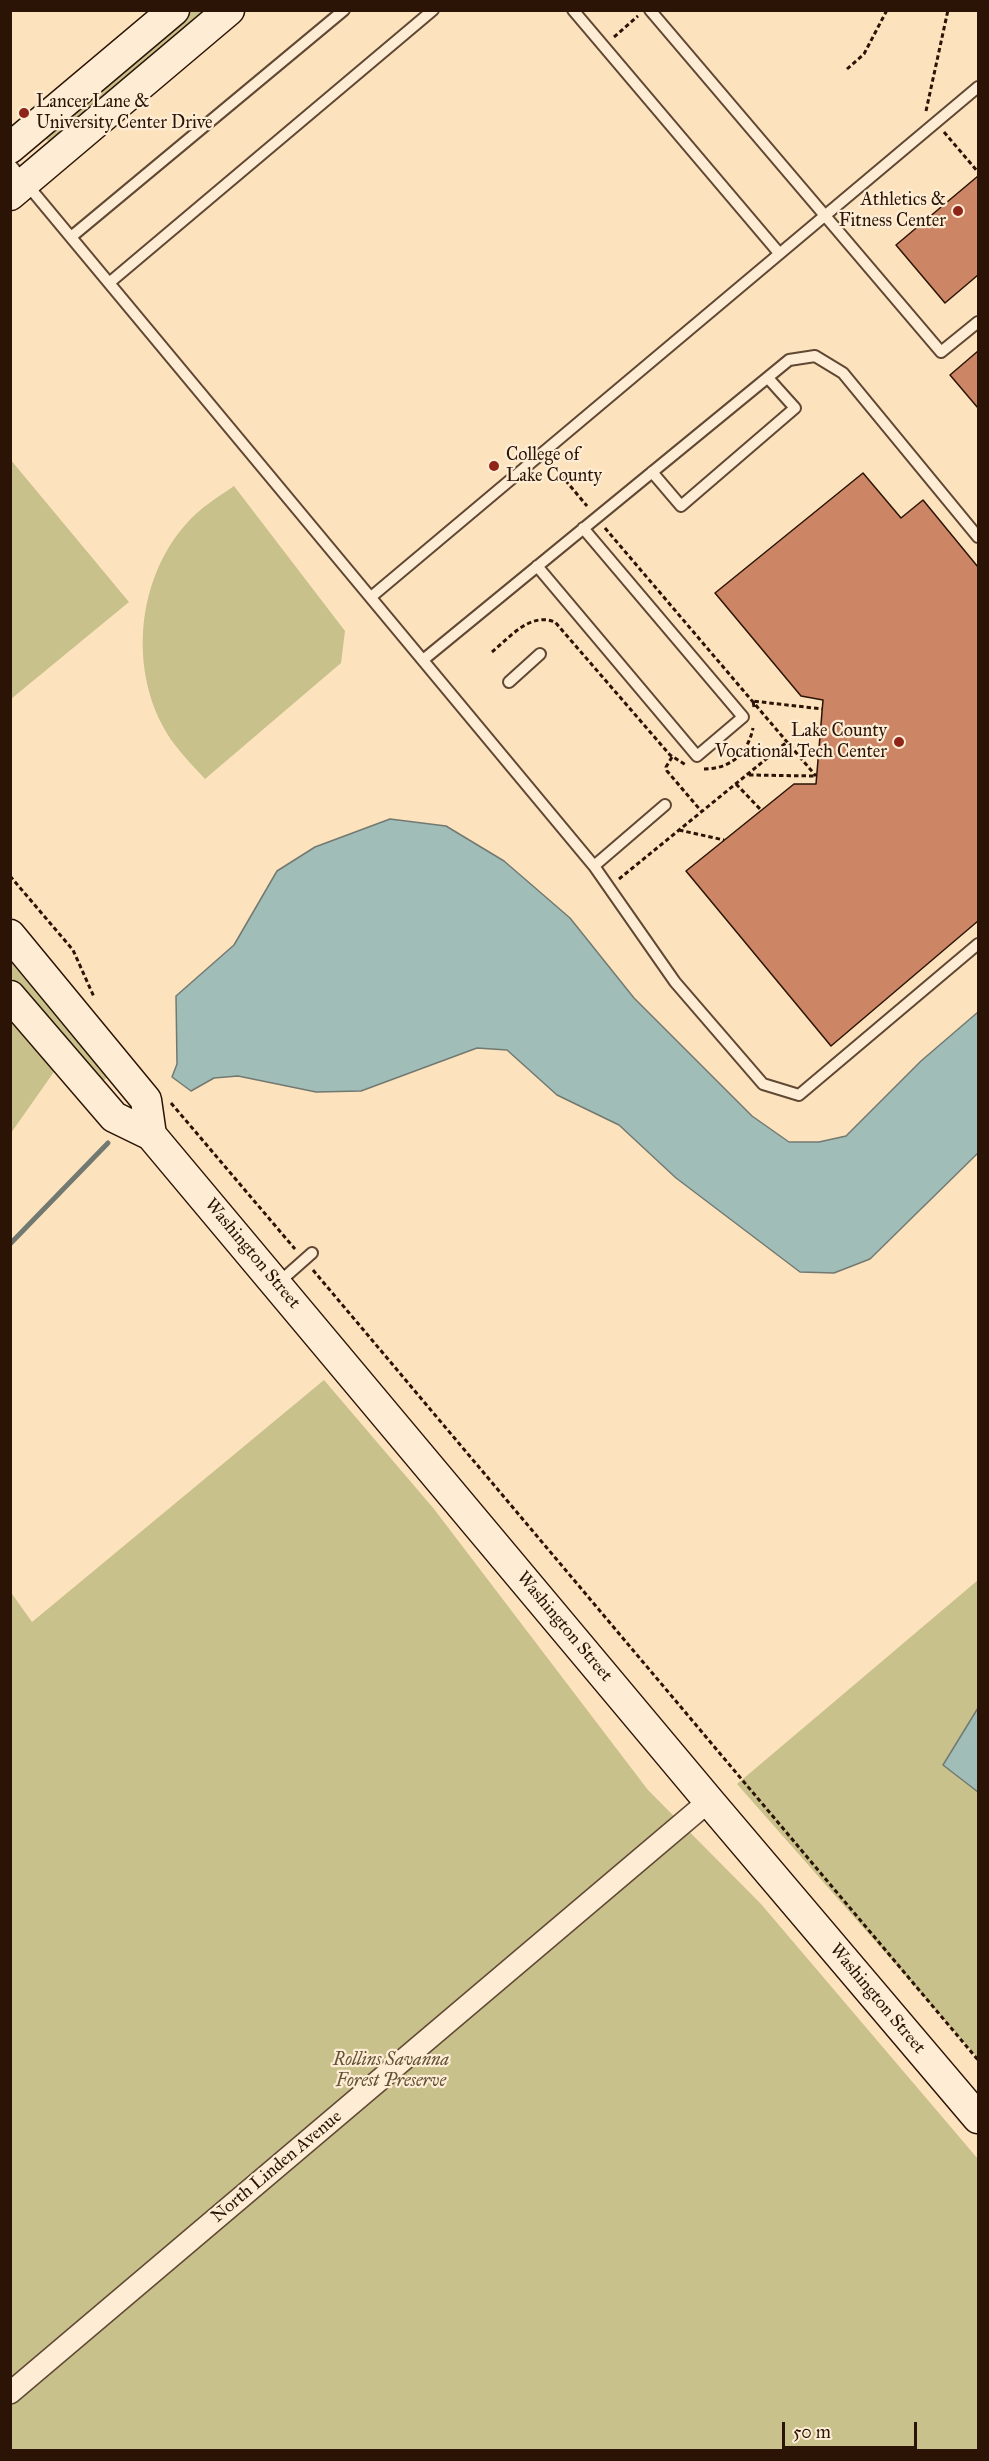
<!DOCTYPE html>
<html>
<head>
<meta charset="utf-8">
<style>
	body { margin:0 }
	#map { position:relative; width:989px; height:2461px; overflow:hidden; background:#fde3bd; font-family:"IM FELL Great Primer",serif }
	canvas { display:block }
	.frame { position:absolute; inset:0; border:12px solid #2b1406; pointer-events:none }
	.scale { position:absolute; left:782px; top:2422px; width:135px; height:27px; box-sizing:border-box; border:3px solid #2b1406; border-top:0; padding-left:8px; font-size:18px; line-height:21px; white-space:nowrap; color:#2b1406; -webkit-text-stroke:4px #feedd4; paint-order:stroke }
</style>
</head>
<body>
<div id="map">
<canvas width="989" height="2461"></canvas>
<div class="frame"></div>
<div class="scale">50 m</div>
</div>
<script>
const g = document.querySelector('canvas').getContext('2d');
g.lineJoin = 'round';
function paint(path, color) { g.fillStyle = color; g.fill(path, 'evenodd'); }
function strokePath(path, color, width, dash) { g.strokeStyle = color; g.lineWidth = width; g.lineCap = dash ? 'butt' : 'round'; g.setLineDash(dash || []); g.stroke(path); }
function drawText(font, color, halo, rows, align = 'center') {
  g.font = font + ' "IM FELL Great Primer",serif'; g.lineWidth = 4.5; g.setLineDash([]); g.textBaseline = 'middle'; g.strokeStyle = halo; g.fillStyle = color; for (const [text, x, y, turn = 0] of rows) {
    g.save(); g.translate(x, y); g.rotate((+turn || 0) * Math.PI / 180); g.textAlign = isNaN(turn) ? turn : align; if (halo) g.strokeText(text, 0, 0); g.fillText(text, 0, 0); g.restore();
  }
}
paint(new Path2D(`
	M 191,11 L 212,11 L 52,146 L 43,135 Z
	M 10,459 L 129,602 L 11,699 L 10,699 Z
	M 234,486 L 345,631 L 341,663 L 205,779 C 195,768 184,757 175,745 C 127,681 134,581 187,523 C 200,508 218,497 234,486 Z
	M 10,951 L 110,1075 L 102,1082 L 11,977 Z
	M 11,1014 L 56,1069 L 11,1133 Z
	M 324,1380 L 434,1509 L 648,1790 L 761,1904 L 978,2159 L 978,2450 L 11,2450 L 10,1591 L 32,1622 Z
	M 978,1580 L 978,2058 L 737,1784 Z`), '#c8c18c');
const water = new Path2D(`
	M 390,819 L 446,826 L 504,861 L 570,918 L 634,998 L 752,1116 L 789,1142 L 819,1142 L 846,1136 L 921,1061 L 978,1012 L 978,1153 L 870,1259 L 834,1273 L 800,1272 L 676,1178 L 619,1125 L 557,1095 L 507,1050 L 477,1048 L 361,1091 L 316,1092 L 238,1076 L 214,1078 L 191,1091 L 172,1077 L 177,1064 L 176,996 L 234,945 L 277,871 L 315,847 Z
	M 978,1708 L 978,1792 L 943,1765 Z`);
paint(water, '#a1bdb8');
strokePath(water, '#727971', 1.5);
strokePath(new Path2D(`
	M 10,1244 L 108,1143`), '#727971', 5);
const building = new Path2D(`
	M 978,176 L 978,275 L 945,303 L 896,245 Z
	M 978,351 L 978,408 L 950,375 Z
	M 863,473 L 901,518 L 923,500 L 978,567 L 978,921 L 831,1046 L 686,871 L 794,784 L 816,784 L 823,700 L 801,696 L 715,593 Z`);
paint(building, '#cc8565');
strokePath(building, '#2b1406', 1.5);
const lane = new Path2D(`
	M 573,10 L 779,253
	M 650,10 L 941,352 L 978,322
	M 10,164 L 594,866 L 675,982 L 763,1084 L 799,1095 L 978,944
	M 71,237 L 344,10
	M 109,283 L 433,10
	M 652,472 L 681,506 L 795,408 L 768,378
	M 537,566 L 697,756 L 743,717 L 583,528
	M 371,597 L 978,87
	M 423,660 L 789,360 L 815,356 L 843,373 L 978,537
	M 509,682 L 540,654
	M 594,866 L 665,805
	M 277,1284 L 312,1253`);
const street = new Path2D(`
	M 10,2393 L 709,1801`);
const secondary = new Path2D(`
	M 10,148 L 174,10
	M 10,195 L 229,10
	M 10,935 L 146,1100 L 151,1135
	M 10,996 L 114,1117 L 151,1135 L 709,1801 L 978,2118`);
strokePath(lane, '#604834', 14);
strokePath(street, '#604834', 24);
strokePath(secondary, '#2b1406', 33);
strokePath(new Path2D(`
	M 614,37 L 638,16
	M 847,69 L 864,54 L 887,10
	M 926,111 L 948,10
	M 944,132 L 978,172
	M 551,463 L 587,506
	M 605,528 L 816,776
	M 492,652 C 510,637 530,612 555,622 L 670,755 L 686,765
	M 754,707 L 753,701 L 822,709
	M 672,757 L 666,767 L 667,771 L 702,812
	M 704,769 C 731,769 748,753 753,728
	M 749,775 L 816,776
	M 736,784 L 761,810
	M 679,830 L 724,840
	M 10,876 L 73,950 L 94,997
	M 619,879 L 787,742
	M 171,1103 L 295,1249
	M 313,1270 L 978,2060`), '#2b1406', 3, [4.5, 3]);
strokePath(lane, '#feedd4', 10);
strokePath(street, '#feedd4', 21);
strokePath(secondary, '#feedd4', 30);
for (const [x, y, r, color] of [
	[24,113,6,"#8f2418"],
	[958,211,6,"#8f2418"],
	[494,466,6,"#8f2418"],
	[899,742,6,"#8f2418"]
]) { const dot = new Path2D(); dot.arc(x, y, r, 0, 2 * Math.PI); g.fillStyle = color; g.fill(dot); strokePath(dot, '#feedd4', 2); }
drawText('18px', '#2b1406', '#feedd4', [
	["Lancer Lane &",36,103],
	["University Center Drive",36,124],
	["Athletics &",946,201,"right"],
	["Fitness Center",946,222,"right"],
	["College of",506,456],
	["Lake County",506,477],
	["Lake County",887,732,"right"],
	["Vocational Tech Center",887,753,"right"]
], 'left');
drawText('18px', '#2b1406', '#feedd4', [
	["Washington Street",252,1254,50],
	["Washington Street",564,1627,50],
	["Washington Street",877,1999,50],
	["North Linden Avenue",277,2167,-40]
]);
drawText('italic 18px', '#625135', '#feedd4', [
	["Rollins Savanna",391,2061],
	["Forest Preserve",391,2082]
]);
</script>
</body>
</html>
